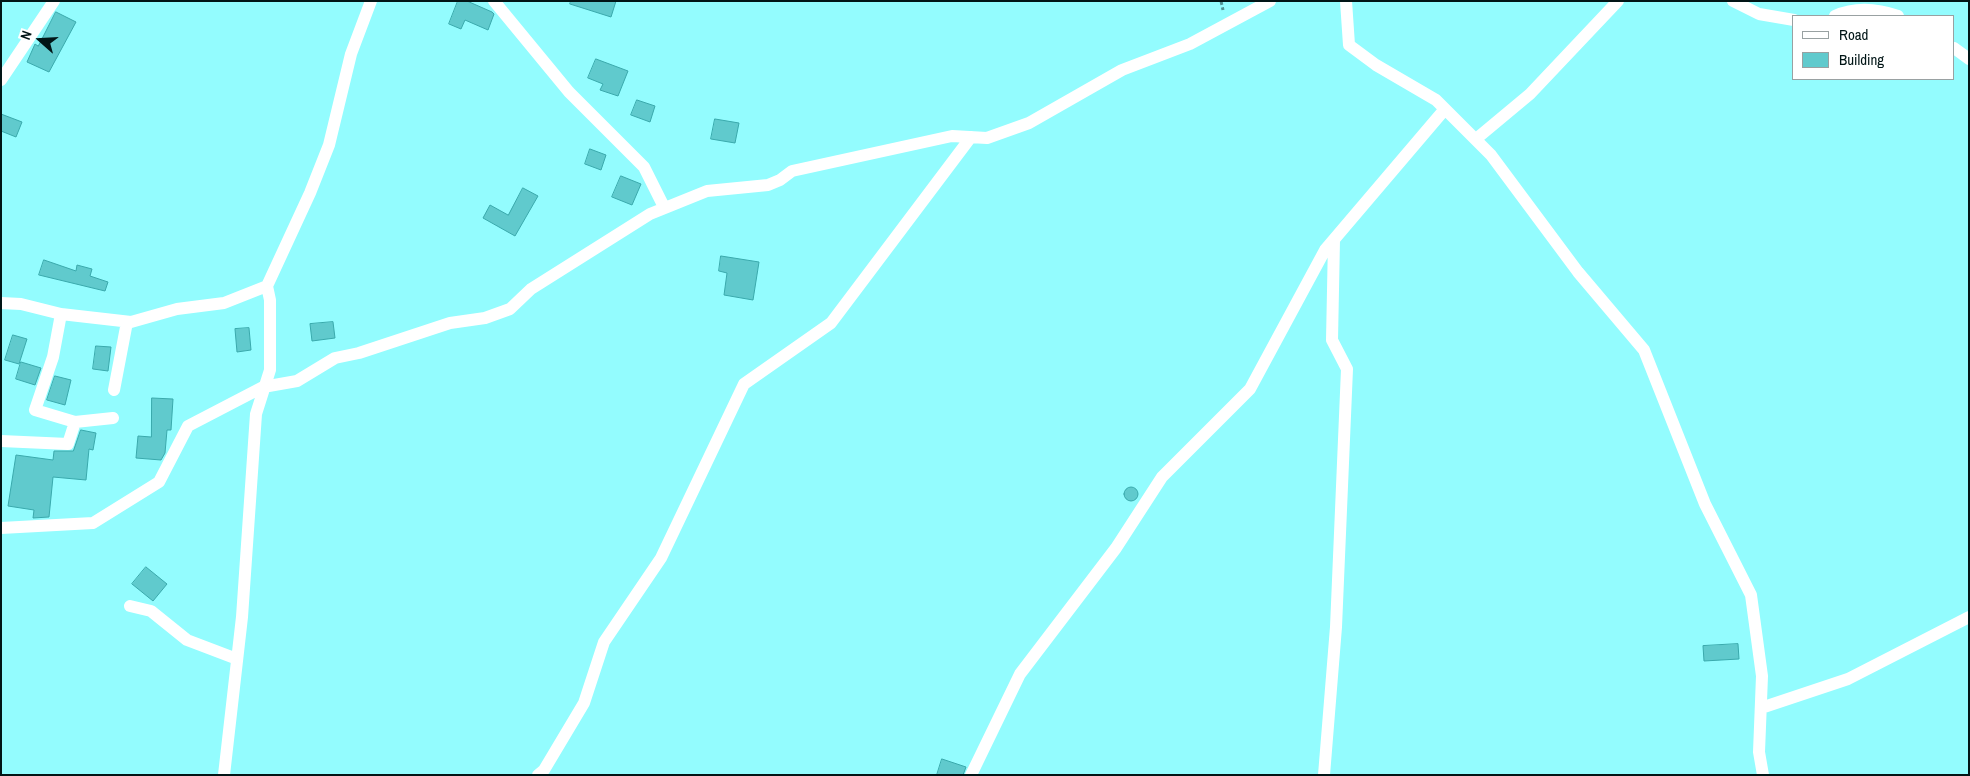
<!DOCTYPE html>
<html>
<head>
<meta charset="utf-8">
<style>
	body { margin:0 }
	#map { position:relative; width:1970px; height:776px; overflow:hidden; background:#93fcfe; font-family:"Archivo Narrow",sans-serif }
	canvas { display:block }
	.frame { position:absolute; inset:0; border:2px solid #011516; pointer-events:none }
	.legend { position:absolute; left:1792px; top:15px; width:162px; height:65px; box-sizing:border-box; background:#fff; border:1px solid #99a1a2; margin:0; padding:6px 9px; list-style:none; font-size:15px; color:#011516 }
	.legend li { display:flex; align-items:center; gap:10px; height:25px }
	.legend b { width:25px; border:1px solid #99a1a2 }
	.north { position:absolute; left:15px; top:15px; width:50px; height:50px; -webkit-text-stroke:4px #fff; paint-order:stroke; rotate:289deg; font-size:14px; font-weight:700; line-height:20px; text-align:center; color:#011516 }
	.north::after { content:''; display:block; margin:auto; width:18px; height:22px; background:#011516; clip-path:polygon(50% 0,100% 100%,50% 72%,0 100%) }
</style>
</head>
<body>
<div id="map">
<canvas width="1970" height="776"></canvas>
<div class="frame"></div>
<ul class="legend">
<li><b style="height:6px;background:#fff"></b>Road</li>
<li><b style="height:14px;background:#60cacd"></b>Building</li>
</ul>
<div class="north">N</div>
</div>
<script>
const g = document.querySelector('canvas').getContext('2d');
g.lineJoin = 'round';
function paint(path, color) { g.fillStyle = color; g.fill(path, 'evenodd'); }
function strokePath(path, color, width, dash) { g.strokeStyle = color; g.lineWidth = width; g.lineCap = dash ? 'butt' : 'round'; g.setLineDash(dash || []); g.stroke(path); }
const building = new Path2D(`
	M 458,1 L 467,1 L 492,12 L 494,14 L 488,30 L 465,20 L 461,29 L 449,24 Z
	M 571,1 L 616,1 L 611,17 L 570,4 Z
	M 56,12 L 76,22 L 49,72 L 27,62 L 35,44 L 38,46 Z
	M 596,59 L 628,71 L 618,96 L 600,90 L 603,84 L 588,78 Z
	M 637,100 L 655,106 L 650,122 L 631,115 Z
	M 1,114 L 22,122 L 16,137 L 1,131 Z
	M 715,119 L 739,123 L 735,143 L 711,139 Z
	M 590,149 L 606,155 L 601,170 L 585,164 Z
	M 621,176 L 641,184 L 632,205 L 612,197 Z
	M 523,188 L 538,196 L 515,236 L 483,218 L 490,205 L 508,215 Z
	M 721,256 L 759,262 L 753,300 L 724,295 L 727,273 L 719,271 Z
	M 44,260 L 76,271 L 77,265 L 92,269 L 90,276 L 108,282 L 105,291 L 39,275 Z
	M 333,322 L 335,338 L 312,341 L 310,324 Z
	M 249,328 L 251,350 L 237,352 L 235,329 Z
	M 13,335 L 27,339 L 19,364 L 5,360 Z
	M 96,346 L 111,347 L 108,371 L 93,369 Z
	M 21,362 L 41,368 L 35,385 L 16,379 Z
	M 55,376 L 71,380 L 65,405 L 47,400 Z
	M 152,398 L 173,399 L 171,430 L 167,430 L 165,453 L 161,460 L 136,458 L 138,436 L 151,437 Z
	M 81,430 L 96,433 L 93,450 L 89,449 L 86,480 L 53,477 L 49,517 L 33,518 L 34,510 L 8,506 L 16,455 L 53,460 L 54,451 L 73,451 Z
	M1124 494a7 7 0 1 1 14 0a7 7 0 1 1-14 0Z
	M 146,567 L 167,584 L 153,601 L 132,584 Z
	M 1738,644 L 1739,659 L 1704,661 L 1703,646 Z
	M 942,759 L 966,767 L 963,775 L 937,775 Z`);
paint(building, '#60cacd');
strokePath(building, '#3aa9ac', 1);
strokePath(new Path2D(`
	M 1221,1 L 1223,10`), '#509293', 3, [4, 2.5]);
strokePath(new Path2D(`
	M 494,1 L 569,92 L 644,167 L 664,207
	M 1346,1 L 1349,45 L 1376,65 L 1436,100 L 1491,155 L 1578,272 L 1644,350 L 1705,504 L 1751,595 L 1762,676 L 1759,752 L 1763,775
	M 1733,1 L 1759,14 L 1794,20
	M 1835,16 C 1855,7 1878,9 1898,16
	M 1954,48 L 1969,59
	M 1,80 L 54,1
	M 1476,139 L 1530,94 L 1618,1
	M 1,303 L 21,304 L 61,314 L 131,322 L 177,309 L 224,303 L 267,286
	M 61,314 L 53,357 L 35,410 L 75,422 L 113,418
	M 114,390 L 127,322
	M 1,441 L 68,444 L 75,422
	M 1,528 L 93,523 L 159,482 L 188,426 L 263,387 L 297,381 L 335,358 L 359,353 L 450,323 L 485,318 L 510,309 L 531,289 L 650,214 L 707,191 L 768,185 L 780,180 L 792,171 L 952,136 L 987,138 L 1029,123 L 1122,70 L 1190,44 L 1270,1
	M 130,606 L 151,611 L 187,640 L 237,659
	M 1761,708 L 1848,679 L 1969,617
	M 224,775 L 242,617 L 256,414 L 270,370 L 270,300 L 267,286 L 310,193 L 329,145 L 351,54 L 371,1
	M 538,775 L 544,770 L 584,703 L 604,642 L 661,558 L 744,384 L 831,323 L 971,137
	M 971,775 L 1020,674 L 1116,548 L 1162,477 L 1250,389 L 1325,250 L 1445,109
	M 1324,775 L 1336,627 L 1347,369 L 1332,340 L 1334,240`), '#fff', 12);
</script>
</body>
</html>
